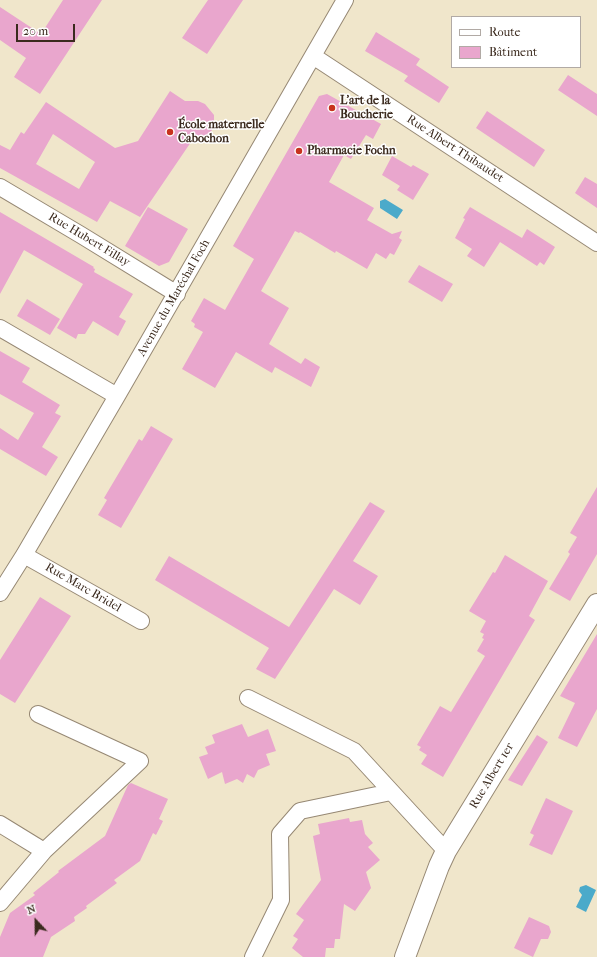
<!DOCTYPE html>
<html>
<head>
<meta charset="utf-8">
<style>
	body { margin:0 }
	#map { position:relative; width:597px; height:957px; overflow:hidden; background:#f0e6cb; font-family:"IM FELL French Canon",serif }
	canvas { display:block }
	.legend { position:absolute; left:451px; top:16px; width:130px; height:52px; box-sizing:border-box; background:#fff; border:1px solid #b1aaa5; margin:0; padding:5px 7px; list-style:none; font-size:12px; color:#3b2a1e }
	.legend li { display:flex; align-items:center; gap:8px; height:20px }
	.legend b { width:20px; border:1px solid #b1aaa5 }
	.north { position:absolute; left:16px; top:901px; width:40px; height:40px; -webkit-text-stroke:3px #fff; paint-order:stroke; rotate:338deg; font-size:11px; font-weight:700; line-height:16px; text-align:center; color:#3b2a1e }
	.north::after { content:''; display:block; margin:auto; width:14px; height:18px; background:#3b2a1e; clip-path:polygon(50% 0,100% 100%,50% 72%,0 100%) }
	.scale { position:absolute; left:16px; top:24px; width:59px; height:18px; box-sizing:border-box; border:2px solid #3b2a1e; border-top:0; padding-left:5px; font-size:12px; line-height:14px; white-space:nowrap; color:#3b2a1e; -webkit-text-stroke:3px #fff; paint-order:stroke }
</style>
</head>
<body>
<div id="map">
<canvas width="597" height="957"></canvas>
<ul class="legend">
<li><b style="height:5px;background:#fff"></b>Route</li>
<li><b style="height:11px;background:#e9a6cd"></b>Bâtiment</li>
</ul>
<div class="north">N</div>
<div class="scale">20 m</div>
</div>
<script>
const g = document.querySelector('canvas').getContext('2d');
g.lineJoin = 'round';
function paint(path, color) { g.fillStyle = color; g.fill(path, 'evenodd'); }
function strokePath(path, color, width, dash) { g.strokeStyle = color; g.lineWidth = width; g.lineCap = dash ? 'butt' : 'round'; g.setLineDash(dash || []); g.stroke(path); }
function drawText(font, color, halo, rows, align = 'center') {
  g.font = font + ' "IM FELL French Canon",serif'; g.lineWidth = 3; g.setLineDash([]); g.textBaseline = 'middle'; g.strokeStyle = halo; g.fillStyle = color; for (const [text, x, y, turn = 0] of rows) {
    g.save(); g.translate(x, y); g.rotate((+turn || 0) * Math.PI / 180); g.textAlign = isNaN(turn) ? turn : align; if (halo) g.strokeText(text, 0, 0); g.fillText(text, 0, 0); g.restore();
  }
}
paint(new Path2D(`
	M 385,199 L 403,210 L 397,219 L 380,208 L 380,201 Z
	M 586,885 L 596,890 L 586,912 L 576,907 L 582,895 L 579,891 L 580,887 Z`), '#4baaca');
paint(new Path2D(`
	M 63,0 L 102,0 L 40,94 L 14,77 L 26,58 L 0,40 L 0,7 L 41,34 Z
	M 208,0 L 243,0 L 207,54 L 182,38 Z
	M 376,32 L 420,59 L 416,65 L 449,87 L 439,103 L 404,81 L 408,76 L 365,51 Z
	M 568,75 L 597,94 L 597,116 L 558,90 Z
	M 170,91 L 185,101 L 198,101 L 205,104 L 214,115 L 214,125 L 211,132 L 205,138 L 197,141 L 191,142 L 140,217 L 110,201 L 97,222 L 0,168 L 0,145 L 10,150 L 21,132 L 24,134 L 46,102 L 115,148 L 138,141 ZM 53,134 L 95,162 L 79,189 L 36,164 Z
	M 327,94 L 381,124 L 373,139 L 366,135 L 351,159 L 344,155 L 329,182 L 374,208 L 367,220 L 392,234 L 402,231 L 399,238 L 402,240 L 394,255 L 390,253 L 386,259 L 376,253 L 367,269 L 336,251 L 335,253 L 300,232 L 299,233 L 295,231 L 261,291 L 289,308 L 269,344 L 301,364 L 305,358 L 320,367 L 311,387 L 275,367 L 272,373 L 236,352 L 215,388 L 182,369 L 203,332 L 194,327 L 195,324 L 191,321 L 204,298 L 225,310 L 254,259 L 233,246 L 319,96 Z
	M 487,111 L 545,150 L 534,167 L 476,128 Z
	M 392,156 L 411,167 L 413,165 L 429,174 L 413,200 L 397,190 L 400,186 L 382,175 Z
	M 585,177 L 597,184 L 597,208 L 575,193 Z
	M 148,207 L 188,229 L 169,262 L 159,266 L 125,246 Z
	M 470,207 L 522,238 L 527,229 L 555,247 L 544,265 L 540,262 L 537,266 L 500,242 L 484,267 L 467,256 L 472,249 L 455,238 L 465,219 L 463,218 Z
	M 0,212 L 94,267 L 93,268 L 95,269 L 94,272 L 133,294 L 119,317 L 126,321 L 118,336 L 93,321 L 85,334 L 78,334 L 76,339 L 57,328 L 83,284 L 24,250 L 0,294 Z
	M 419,265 L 453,284 L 442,302 L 408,282 Z
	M 27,299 L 60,319 L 50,335 L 17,316 Z
	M 0,351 L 30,368 L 22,382 L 60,405 L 55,413 L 61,416 L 42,447 L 58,457 L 46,476 L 0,449 L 0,428 L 18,440 L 34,413 L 0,394 Z
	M 151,426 L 173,439 L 121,528 L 98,515 L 107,500 L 104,498 L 139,439 L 142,441 Z
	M 597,487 L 597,554 L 570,601 L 549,589 L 570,554 L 568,552 L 577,537 L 570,533 Z
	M 370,502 L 385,511 L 353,561 L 378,576 L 360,605 L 334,589 L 275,679 L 256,669 L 269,648 L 155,580 L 169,556 L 289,627 Z
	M 505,555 L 548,581 L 529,616 L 535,620 L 443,777 L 421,764 L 427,755 L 419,750 L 421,747 L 417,745 L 440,706 L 451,712 L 485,656 L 477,651 L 484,639 L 482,638 L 484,634 L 480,632 L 486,621 L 469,611 L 493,572 L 495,573 Z
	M 40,597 L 71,616 L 15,703 L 0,694 L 0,660 Z
	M 597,634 L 597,709 L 577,747 L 558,738 L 575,703 L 560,696 Z
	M 242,724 L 248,737 L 268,729 L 276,751 L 266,754 L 270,765 L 258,770 L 254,778 L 247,774 L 243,783 L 237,779 L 225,784 L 222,772 L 208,779 L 199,757 L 208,754 L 205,747 L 215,743 L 212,735 Z
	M 537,735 L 548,742 L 522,786 L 508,780 Z
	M 131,783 L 168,799 L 159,819 L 163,821 L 156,835 L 153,833 L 140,861 L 114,880 L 117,883 L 86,906 L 87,908 L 74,917 L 75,921 L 51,937 L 43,957 L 0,957 L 0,937 L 10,913 L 35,895 L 33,893 L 59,872 L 58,871 L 105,836 L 128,785 Z
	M 546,798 L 573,811 L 552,855 L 529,845 L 534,835 L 530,833 Z
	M 349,818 L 350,822 L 362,820 L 365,834 L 373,843 L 368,847 L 380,860 L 366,872 L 371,888 L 355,911 L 344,904 L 340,939 L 335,939 L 334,948 L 326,948 L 325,957 L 303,957 L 292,948 L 298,939 L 293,936 L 304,920 L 296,914 L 321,880 L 313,836 L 320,834 L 318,824 Z
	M 529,917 L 549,926 L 551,932 L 548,939 L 541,939 L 533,957 L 514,948 Z`), '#e9a6cd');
const minor = new Path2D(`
	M 313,56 L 597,243
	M 0,187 L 81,235 L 177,294
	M 0,328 L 117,396
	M 24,555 L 141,621
	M 0,593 L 24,555 L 117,396 L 345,0
	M 248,698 L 354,751 L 446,851
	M 38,714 L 140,761 L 44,851
	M 0,824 L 44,851 L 0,903
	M 253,957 L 281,900 L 280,834 L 300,811 L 391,792`);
const tertiary = new Path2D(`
	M 405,957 L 439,866 L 446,851 L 597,604`);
strokePath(minor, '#968874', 18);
strokePath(tertiary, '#968874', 22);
strokePath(minor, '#fff', 16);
strokePath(tertiary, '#fff', 20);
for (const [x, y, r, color] of [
	[332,108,4,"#c8321e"],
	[170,132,4,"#c8321e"],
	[299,151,4,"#c8321e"]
]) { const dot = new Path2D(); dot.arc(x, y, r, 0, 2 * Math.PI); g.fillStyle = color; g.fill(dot); strokePath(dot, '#fff', 1.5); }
drawText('bold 12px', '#3b2a1e', '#fff', [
	["L'art de la",340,101],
	["Boucherie",340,115],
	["École maternelle",178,125],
	["Cabochon",178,139],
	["Pharmacie Fochn",307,151]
], 'left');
drawText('12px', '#3b2a1e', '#fff', [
	["Rue Albert Thibaudet",455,149,33],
	["Rue Hubert Fillay",89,240,31],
	["Avenue du Maréchal Foch",174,298,-60],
	["Rue Marc Bridel",83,588,30],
	["Rue Albert 1er",492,776,-59]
]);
</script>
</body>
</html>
